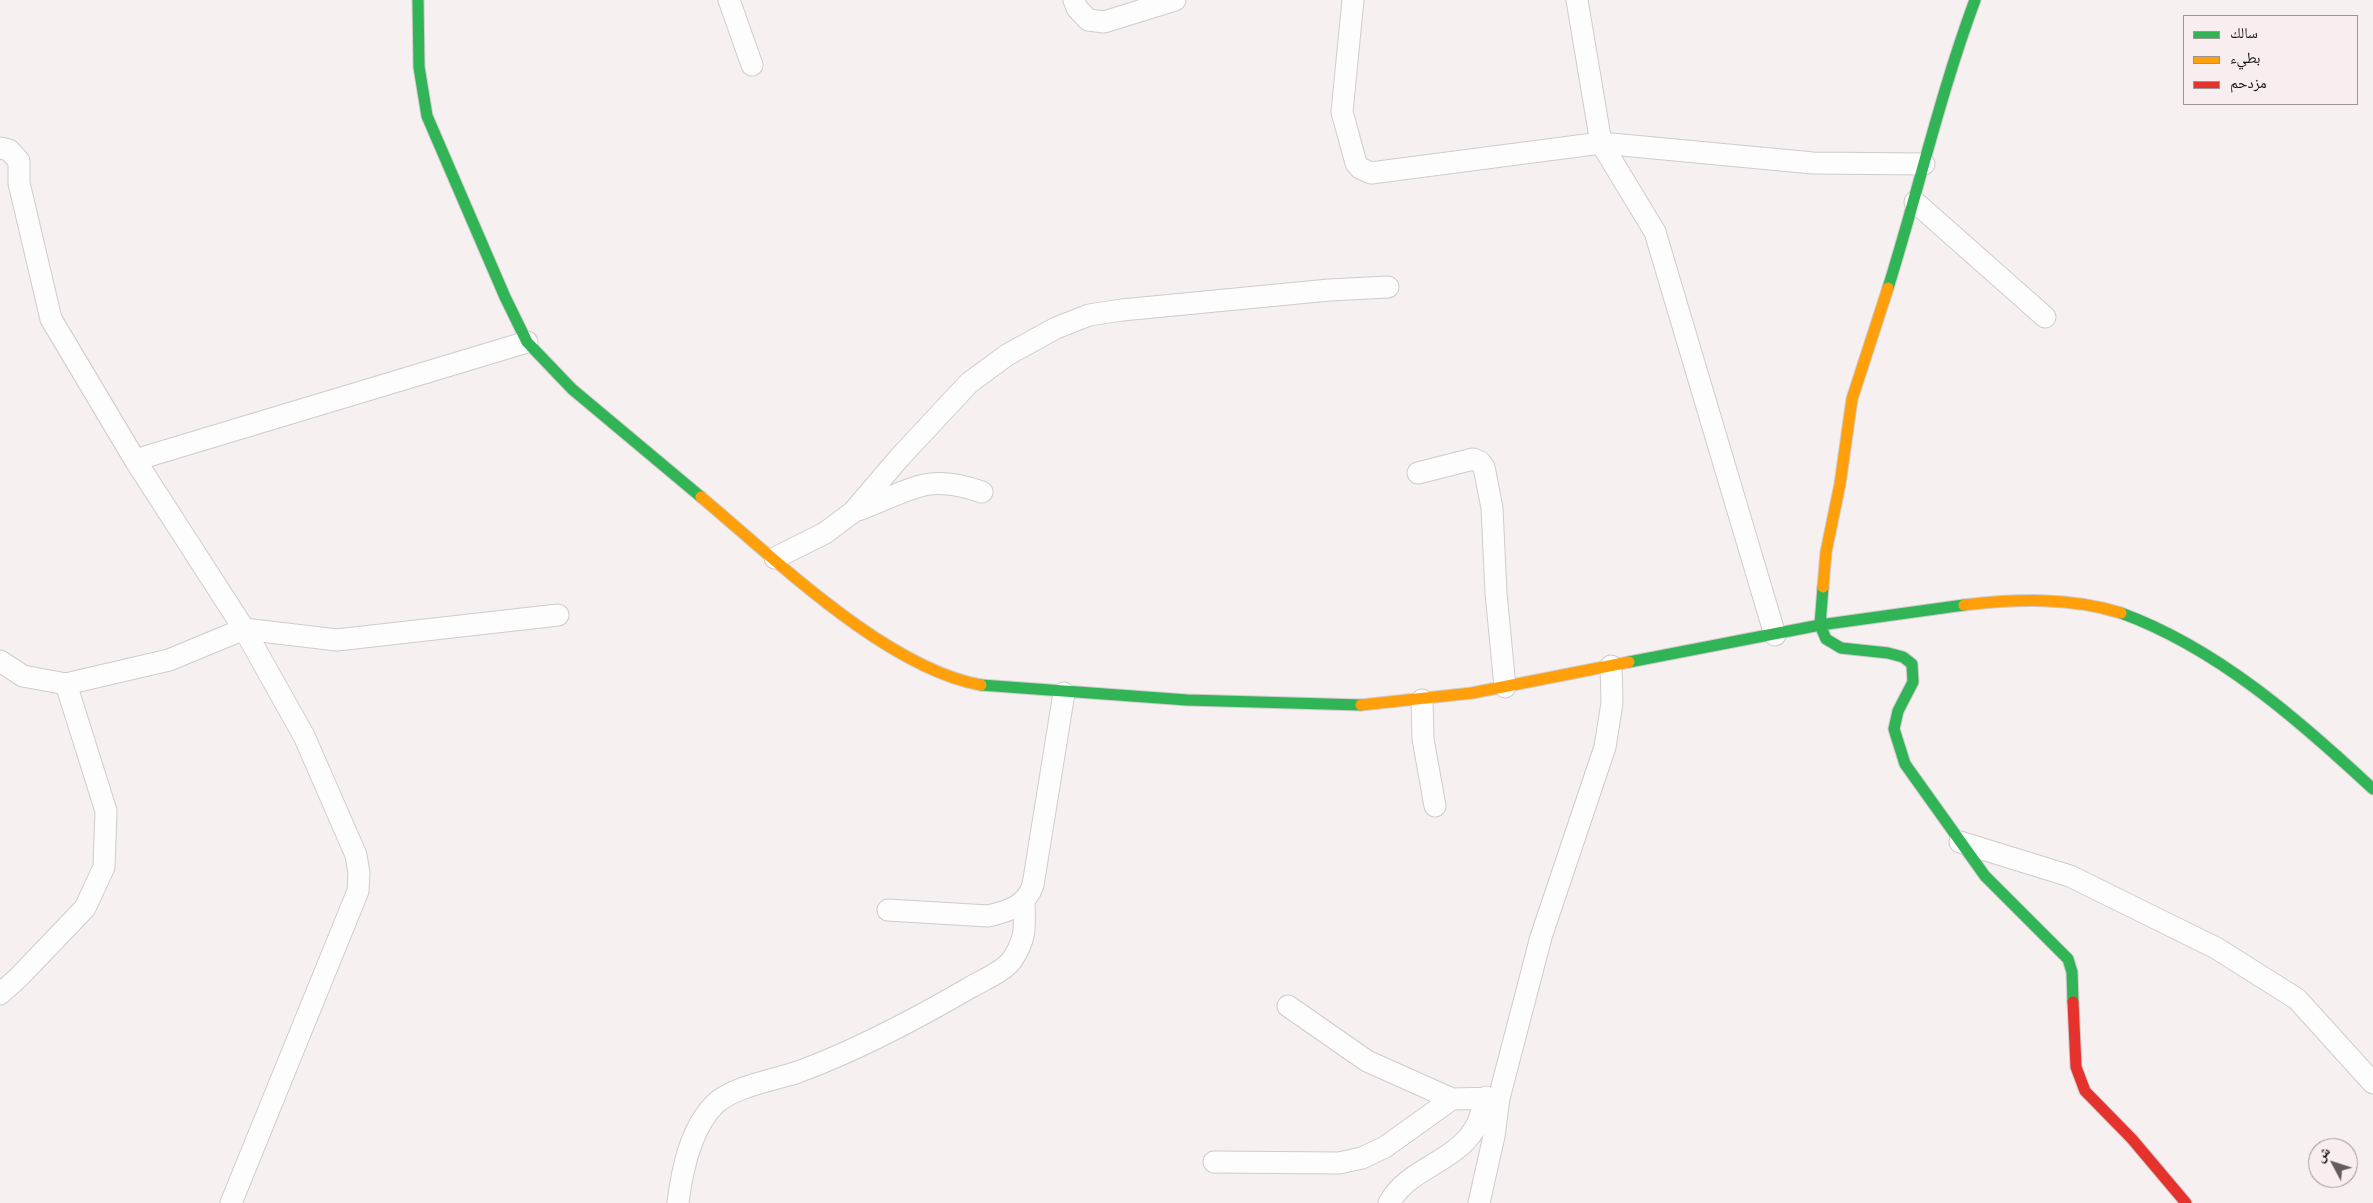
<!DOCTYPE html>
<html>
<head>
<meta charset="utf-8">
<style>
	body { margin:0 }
	#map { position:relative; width:2373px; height:1203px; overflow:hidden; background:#f6f0f1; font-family:"PT Sans Narrow","Noto Naskh Arabic",sans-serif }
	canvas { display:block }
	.legend { position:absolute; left:2183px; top:15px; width:175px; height:90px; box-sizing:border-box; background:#f8eef0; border:1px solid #9c9596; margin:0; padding:6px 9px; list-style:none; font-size:15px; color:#131010 }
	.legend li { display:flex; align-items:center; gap:10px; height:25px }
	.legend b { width:25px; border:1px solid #9c9596 }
	.north { position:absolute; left:2308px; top:1138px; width:50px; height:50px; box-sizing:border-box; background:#f8eef0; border:1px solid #9c9596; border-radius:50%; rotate:310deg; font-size:14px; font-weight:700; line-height:20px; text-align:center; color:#131010 }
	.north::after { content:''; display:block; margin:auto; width:18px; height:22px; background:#625e5f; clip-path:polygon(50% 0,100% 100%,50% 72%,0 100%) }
</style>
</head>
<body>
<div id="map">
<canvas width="2373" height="1203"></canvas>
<ul class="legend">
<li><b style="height:6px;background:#30b455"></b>سالك</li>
<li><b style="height:6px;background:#ff9f0a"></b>بطيء</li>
<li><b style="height:6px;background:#e5322d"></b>مزدحم</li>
</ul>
<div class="north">ش</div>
</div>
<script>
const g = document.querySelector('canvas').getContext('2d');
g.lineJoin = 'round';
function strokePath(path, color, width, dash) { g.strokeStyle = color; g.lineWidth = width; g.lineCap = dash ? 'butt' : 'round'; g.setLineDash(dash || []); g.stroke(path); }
const street = new Path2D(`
	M 729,0 L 752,65
	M 1074,0 L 1077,8 L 1088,20 L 1104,22 L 1175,0
	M 1353,0 L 1342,112 L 1356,163 L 1360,168 L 1371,173 L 1601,143 L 1813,163 L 1924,164
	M 1577,0 L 1601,143 L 1655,232 L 1775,635
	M 0,148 L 9,150 L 19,161 L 19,183 L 51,319 L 135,460 L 244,629 L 304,736 L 356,855 L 359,873 L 358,891 L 231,1203
	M 1915,202 L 2045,317
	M 135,460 L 527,342
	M 1418,473 L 1473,459 L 1480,462 L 1484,467 L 1492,508 L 1496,593 L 1505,687
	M 858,510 C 877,503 906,489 924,485 C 942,481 965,486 982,492
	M 775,558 L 825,533 L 853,512 L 900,457 L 969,383 L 1007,355 L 1056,328 L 1089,315 L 1122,310 L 1329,290 L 1388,287
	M 0,661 L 23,676 L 66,684 L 169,660 L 244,629 L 337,640 L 558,615
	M 1422,700 L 1423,739 L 1435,806
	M 1960,842 L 2070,876 L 2216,948 L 2297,999 L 2373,1083
	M 888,910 L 988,916 C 1009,911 1026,906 1033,885 L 1064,693
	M 0,994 L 18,978 L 85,908 L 104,867 L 106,811 L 66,684
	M 1288,1006 L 1367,1061 L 1452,1099 L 1499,1098
	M 1214,1162 L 1339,1163 L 1362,1158 L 1385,1147 L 1452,1099
	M 678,1203 C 682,1170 690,1130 714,1105 C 731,1087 774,1080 798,1072 C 858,1050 916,1019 971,987 C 983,980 1003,972 1012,960 C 1026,939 1025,927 1024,903
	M 1389,1203 C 1407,1169 1453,1163 1474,1130 C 1480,1121 1483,1108 1486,1097
	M 1479,1203 L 1494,1136 L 1499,1098 L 1541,937 L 1605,747 L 1612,703 L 1611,666`);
const fast = new Path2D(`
	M 418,0 L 419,67 L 427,116 L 505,297 L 527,342 L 572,389 L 701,497
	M 1888,288 C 1918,192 1940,94 1975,0
	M 1823,587 L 1820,625 L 1826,639 L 1841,648 L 1888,653 L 1903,657 L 1912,664 L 1913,682 L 1898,711 L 1894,729 L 1905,764 L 1985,876 L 2068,959 L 2072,972 L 2073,1002
	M 2121,613 C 2217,648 2299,720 2373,789
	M 1629,662 L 1820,625 L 1964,605
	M 981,685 L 1187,700 L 1361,705`);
const slow = new Path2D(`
	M 701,497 C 775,559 886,668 981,685
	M 1823,587 L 1826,552 L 1840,484 L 1852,399 L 1888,288
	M 1964,605 C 2016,599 2070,597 2121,613
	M 1361,705 L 1472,693 L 1629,662`);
const jam = new Path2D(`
	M 2073,1002 L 2076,1067 L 2085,1091 L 2132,1139 L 2186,1203`);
strokePath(street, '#d0cbcc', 23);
strokePath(fast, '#d0cbcc', 13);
strokePath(slow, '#d0cbcc', 13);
strokePath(jam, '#d0cbcc', 13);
strokePath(street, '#fefdfd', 21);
strokePath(fast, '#30b455', 11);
strokePath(slow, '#ff9f0a', 11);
strokePath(jam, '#e5322d', 11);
</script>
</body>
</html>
